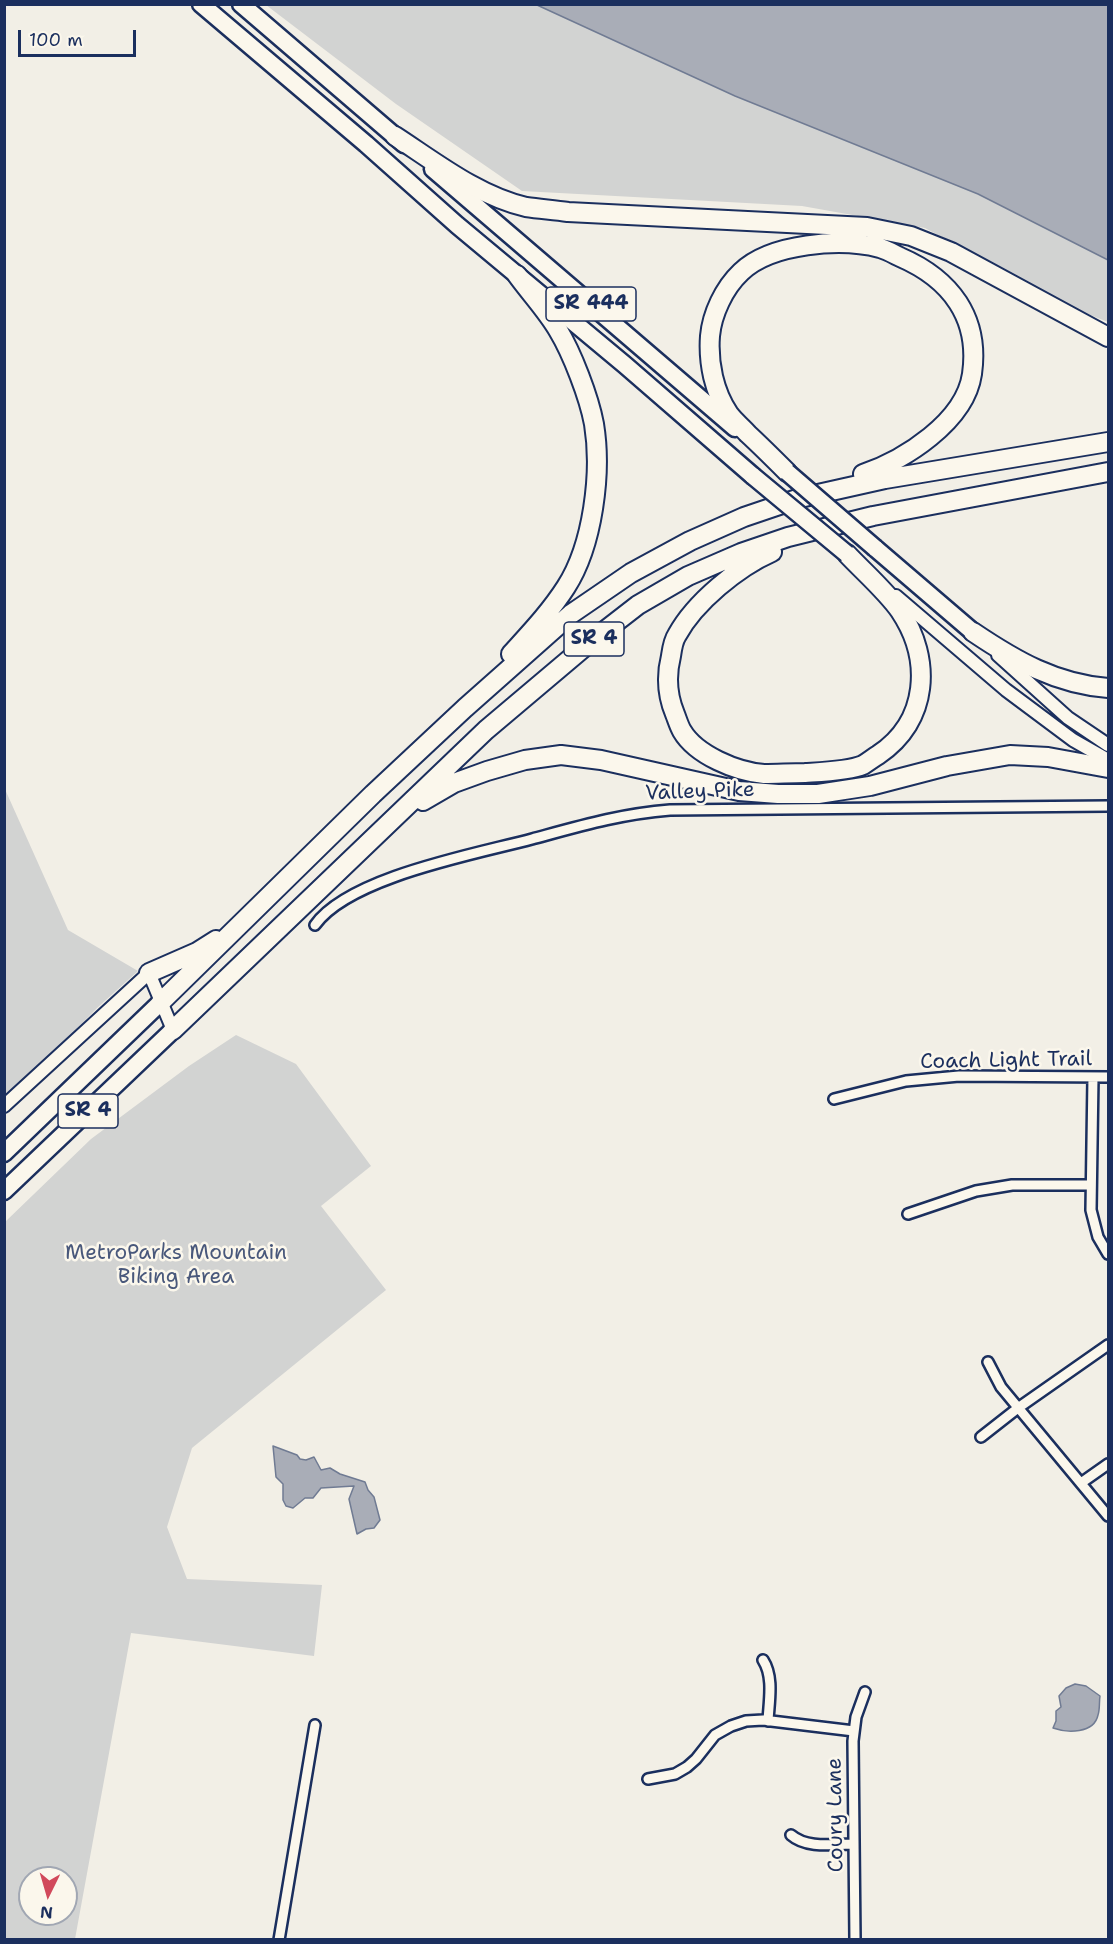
<!DOCTYPE html>
<html>
<head>
<meta charset="utf-8">
<style>
	body { margin:0 }
	#map { position:relative; width:1113px; height:1944px; overflow:hidden; background:#f2efe6; font-family:"Shantell Sans",sans-serif }
	canvas { display:block }
	.frame { position:absolute; inset:0; border:6px solid #1b2f5e; pointer-events:none }
	.north { position:absolute; left:18px; top:1866px; width:60px; height:60px; box-sizing:border-box; background:#fbf7ec; border:2px solid #a1a7b3; border-radius:50%; rotate:185deg; font-size:16px; font-weight:700; line-height:24px; text-align:center; color:#1b2f5e }
	.north::after { content:''; display:block; margin:auto; width:21px; height:27px; background:#d1495b; clip-path:polygon(50% 0,100% 100%,50% 72%,0 100%) }
	.scale { position:absolute; left:18px; top:30px; width:118px; height:27px; box-sizing:border-box; border:3px solid #1b2f5e; border-top:0; padding-left:8px; font-size:18px; line-height:21px; white-space:nowrap; color:#1b2f5e; -webkit-text-stroke:4px #fbf7ec; paint-order:stroke }
</style>
</head>
<body>
<div id="map">
<canvas width="1113" height="1944"></canvas>
<div class="frame"></div>
<div class="north">N</div>
<div class="scale">100 m</div>
</div>
<script>
const g = document.querySelector('canvas').getContext('2d');
g.lineJoin = 'round';
function paint(path, color) { g.fillStyle = color; g.fill(path, 'evenodd'); }
function strokePath(path, color, width, dash) { g.strokeStyle = color; g.lineWidth = width; g.lineCap = dash ? 'butt' : 'round'; g.setLineDash(dash || []); g.stroke(path); }
function drawText(font, color, halo, rows, align = 'center') {
  g.font = font + ' "Shantell Sans",sans-serif'; g.lineWidth = 5; g.setLineDash([]); g.textBaseline = 'middle'; g.strokeStyle = halo; g.fillStyle = color; for (const [text, x, y, turn = 0] of rows) {
    g.save(); g.translate(x, y); g.rotate((+turn || 0) * Math.PI / 180); g.textAlign = isNaN(turn) ? turn : align; if (halo) g.strokeText(text, 0, 0); g.fillText(text, 0, 0); g.restore();
  }
}
paint(new Path2D(`
	M 266,5 L 1108,5 L 1108,322 L 1070,307 L 925,228 L 802,206 L 522,191 L 396,104 Z
	M 4,787 L 68,930 L 138,971 L 97,1008 L 5,1102 Z
	M 236,1035 L 296,1064 L 371,1166 L 321,1206 L 386,1290 L 192,1448 L 167,1527 L 187,1579 L 322,1585 L 314,1656 L 131,1633 L 75,1939 L 5,1939 L 5,1222 L 91,1139 L 189,1066 ZM 30,1878 L 66,1878 L 66,1914 L 30,1914 Z`), '#d2d3d2');
const water = new Path2D(`
	M 537,5 L 1108,5 L 1108,260 L 978,194 L 735,96 Z
	M 273,1446 L 297,1455 L 300,1459 L 306,1460 L 314,1457 L 321,1470 L 330,1468 L 340,1474 L 365,1482 L 368,1490 L 374,1497 L 380,1520 L 374,1528 L 366,1529 L 357,1534 L 349,1499 L 354,1486 L 321,1488 L 313,1498 L 305,1498 L 293,1508 L 286,1506 L 283,1500 L 283,1484 L 276,1477 Z
	M 1075,1684 L 1086,1686 L 1100,1696 C 1099,1702 1100,1710 1098,1715 C 1094,1734 1067,1733 1053,1728 L 1056,1721 L 1056,1711 L 1061,1707 L 1059,1696 L 1066,1688 Z`);
paint(water, '#a9adb7');
strokePath(water, '#707b93', 1.5);
const minor = new Path2D(`
	M 315,925 C 349,877 476,854 532,839 C 580,826 620,814 670,810 L 1108,806
	M 1093,1077 L 1091,1210 L 1098,1237 L 1108,1254
	M 834,1099 L 906,1081 L 959,1076 L 1108,1077
	M 908,1214 L 976,1191 L 1012,1185 L 1091,1185
	M 988,1362 L 1001,1387 L 1108,1516
	M 981,1437 L 1018,1408 L 1108,1345
	M 1081,1483 L 1108,1464
	M 763,1660 C 774,1677 769,1701 768,1721
	M 648,1779 L 675,1774 L 687,1767 L 696,1759 L 715,1735 L 731,1726 L 746,1721 L 763,1720 L 854,1731
	M 791,1835 C 807,1849 834,1844 854,1844
	M 279,1940 L 315,1725
	M 855,1940 L 853,1741 L 856,1717 L 865,1692`);
const tertiary = new Path2D(`
	M 896,596 L 1006,690 L 1073,740 L 1108,760
	M 998,655 L 1068,718 L 1108,745
	M 4,1106 L 149,973 L 173,1030`);
const trunk = new Path2D(`
	M 201,4 L 366,144 L 457,225 L 625,365 L 753,476
	M 241,4 L 404,144
	M 433,169 L 735,428
	M 875,548 L 973,632
	M 4,1153 L 161,1002
	M 4,1191 L 173,1030`);
const motorway = new Path2D(`
	M 395,136 C 435,162 478,196 526,207 C 540,209 554,210 568,212 L 867,227 L 911,236 L 951,252 L 1108,337
	M 787,472 C 774,459 761,446 748,434 C 742,427 734,421 729,414 C 714,392 708,363 710,336 C 712,314 724,288 741,272 C 771,243 841,238 880,248 C 887,250 894,254 900,257 C 951,279 980,318 972,374 C 965,422 904,460 863,474
	M 772,552 C 738,567 695,602 677,635 C 673,641 672,649 671,656 C 666,676 667,695 675,714 C 677,719 679,726 682,731 C 696,755 737,772 764,774 C 777,774 791,773 805,773 C 820,772 849,771 863,765 C 868,762 873,758 878,755 C 929,721 932,659 900,611 C 888,593 862,570 847,554
	M 973,632 C 1016,661 1056,684 1108,688
	M 511,654 C 530,633 550,612 566,587 C 593,545 602,473 594,424 C 589,397 572,353 558,330 C 547,311 530,293 517,275
	M 423,801 L 454,783 L 487,771 L 525,760 L 561,755 L 601,760 L 739,791 L 778,794 L 818,794 L 870,786 L 947,766 L 1010,755 L 1048,757 L 1108,768
	M 149,973 L 197,952 L 216,940
	M 161,1002 L 373,794 L 465,708 L 571,614 L 631,573 L 690,541 L 744,517 L 800,498 L 885,479 L 1108,442
	M 173,1030 L 486,730 L 589,643 L 638,605 L 688,576 L 741,553 L 788,537 L 873,516 L 1108,472`);
strokePath(minor, '#1b2f5e', 14);
strokePath(tertiary, '#1b2f5e', 16);
strokePath(trunk, '#1b2f5e', 21);
strokePath(motorway, '#1b2f5e', 22);
strokePath(minor, '#fbf7ec', 9);
strokePath(tertiary, '#fbf7ec', 12);
strokePath(trunk, '#fbf7ec', 16);
strokePath(motorway, '#fbf7ec', 18);
const trunkBridge = new Path2D(`
	M 787,472 L 875,548
	M 753,476 L 847,554`);
strokePath(trunkBridge, '#1b2f5e', 21, []);
strokePath(trunkBridge, '#fbf7ec', 16);
for (const [x, y, w] of [
	[591,304,90],
	[594,639,60],
	[88,1111,60]
]) { const box = new Path2D(); box.roundRect(x - w / 2, y - 17, w, 34, 4.5); g.fillStyle = '#fbf7ec'; g.fill(box); strokePath(box, '#1b2f5e', 1.5); }
drawText('bold 20px', '#1b2f5e', null, [
	["SR 444",591,304],
	["SR 4",594,639],
	["SR 4",88,1111]
]);
drawText('21px', '#1b2f5e', '#fbf7ec', [
	["Valley Pike",700,792,-2],
	["Coach Light Trail",1006,1061,-1],
	["Coury Lane",836,1815,-91]
]);
drawText('21px', '#49587b', '#fbf7ec', [
	["MetroParks Mountain",176,1254],
	["Biking Area",176,1278]
]);
</script>
</body>
</html>
